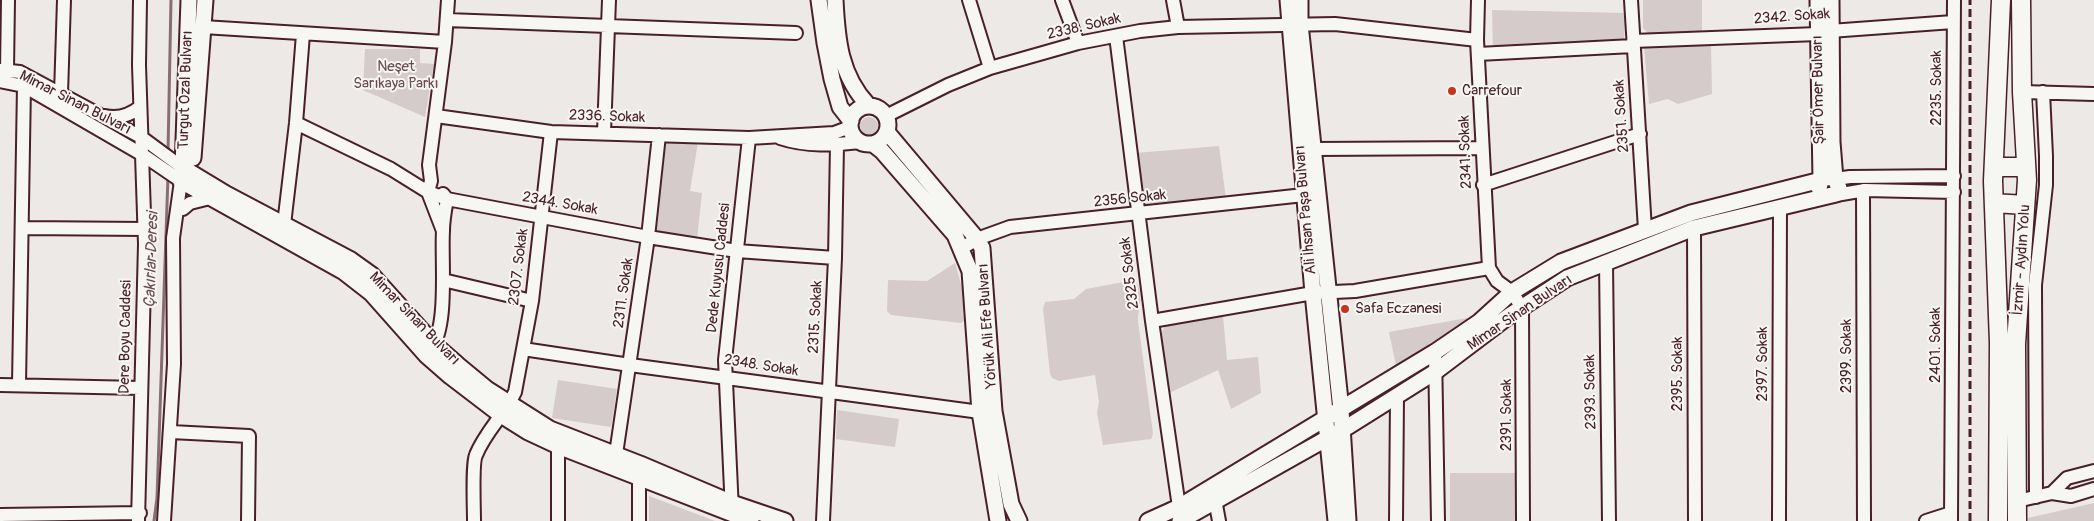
<!DOCTYPE html>
<html>
<head>
<meta charset="utf-8">
<style>
	body { margin:0 }
	canvas { display:block; background:#ece9e6 }
</style>
</head>
<body>
<canvas width="2094" height="521"></canvas>
<script>
const g = document.querySelector('canvas').getContext('2d');
g.lineJoin = 'round';
function paint(path, color) { g.fillStyle = color; g.fill(path, 'evenodd'); }
function strokePath(path, color, width, dash) { g.strokeStyle = color; g.lineWidth = width; g.lineCap = dash ? 'butt' : 'round'; g.setLineDash(dash || []); g.stroke(path); }
function drawText(font, color, halo, rows, align = 'center') {
  g.font = font + ' Pangolin,sans-serif'; g.lineWidth = 4; g.setLineDash([]); g.textBaseline = 'middle'; g.strokeStyle = halo; g.fillStyle = color; for (const [text, x, y, turn = 0] of rows) {
    g.save(); g.translate(x, y); g.rotate((+turn || 0) * Math.PI / 180); g.textAlign = isNaN(turn) ? turn : align; if (halo) g.strokeText(text, 0, 0); g.fillText(text, 0, 0); g.restore();
  }
}
paint(new Path2D(`
	M 1643,0 L 1702,0 L 1702,32 L 1649,34 L 1643,28 Z
	M 1492,10 L 1625,13 L 1624,44 L 1493,50 Z
	M 1711,44 L 1712,94 L 1678,104 L 1668,99 L 1649,104 L 1644,46 Z
	M 365,49 L 420,49 L 420,63 L 434,64 L 425,117 L 363,90 Z
	M860 126a9 9 0 1 1 18 0a9 9 0 1 1-18 0Z
	M 666,141 L 698,142 L 690,191 L 702,193 L 697,239 L 657,232 L 652,229 L 663,145 Z
	M 1219,146 L 1226,199 L 1144,207 L 1136,153 Z
	M 955,263 L 962,288 L 964,321 L 961,323 L 891,315 L 887,311 L 888,280 L 927,281 Z
	M 1129,281 L 1137,283 C 1144,298 1138,308 1138,321 L 1153,434 L 1151,439 L 1103,445 L 1097,413 L 1099,402 L 1095,375 L 1059,381 L 1052,378 L 1050,374 L 1043,309 L 1045,302 L 1074,299 L 1086,289 Z
	M 1223,316 L 1227,360 L 1258,357 L 1261,393 L 1231,409 L 1218,370 L 1169,393 L 1161,334 L 1165,326 Z
	M 1467,318 L 1469,321 L 1397,370 L 1389,332 Z
	M 558,380 L 617,389 L 611,427 L 552,418 Z
	M 837,410 L 899,419 L 895,447 L 836,439 Z
	M 1450,473 L 1516,473 L 1516,521 L 1450,521 Z
	M 649,496 L 715,521 L 649,521 Z
	M 2094,503 L 2094,521 L 2028,521 L 2028,518 Z`), '#d4cbca');
strokePath(new Path2D(`
	M 168,152 L 171,0
	M 154,521 L 157,498 L 168,176`), '#886e73', 3);
const minor = new Path2D(`
	M 969,0 L 990,68
	M 1062,0 L 1078,43
	M 1173,0 L 1178,27
	M 1478,0 L 1477,40 L 1489,268 L 1497,281 L 1512,292 L 1522,308 L 1523,521
	M 1631,0 L 1645,230
	M 447,20 L 796,33
	M 203,27 L 445,42
	M 1116,36 L 1152,321 L 1179,507
	M 1633,41 L 1818,34 L 1830,31 L 1953,22
	M 1478,54 L 1633,46
	M 0,70 L 20,72 L 141,137 L 183,168
	M 7,70 L 8,0
	M 0,81 L 24,86 L 143,155 L 181,181 L 173,238 L 174,364 L 164,521
	M 2022,92 L 2094,94
	M 61,94 L 64,0
	M 105,116 C 118,119 129,116 140,107
	M 436,116 L 551,132 L 749,138 L 834,133 L 850,127
	M 886,116 L 948,85 L 990,68 L 1078,43 L 1140,31 L 1178,27 L 1335,24 L 1477,40
	M 296,123 L 391,169 L 428,192 L 447,199 L 648,237 L 737,251 L 835,258
	M 604,133 L 609,0
	M 780,138 C 807,147 833,145 861,142
	M 1314,149 L 1482,148
	M 1835,179 L 1850,177 L 1954,176
	M 1483,185 L 1640,134
	M 1863,190 L 1864,521
	M 1830,196 L 1865,190 L 1954,192
	M 183,209 L 190,203 L 210,198
	M 22,228 L 145,229
	M 1694,228 L 1695,521
	M 443,231 L 428,192 L 431,181 L 429,165 L 445,42 L 448,0
	M 283,233 L 296,123 L 303,34
	M 962,248 L 977,239 L 1010,227 L 1313,194
	M 1606,262 L 1609,521
	M 443,280 L 532,301
	M 1152,321 L 1313,293 L 1355,291 L 1489,268
	M 523,349 L 630,365 L 980,412 L 989,411
	M 430,350 C 449,328 441,260 443,231 C 443,220 445,210 447,199 L 443,194
	M 1435,352 L 1438,521
	M 19,384 L 24,86
	M 0,385 L 141,388
	M 171,432 L 249,436 L 248,521
	M 558,446 L 558,521
	M 616,454 L 648,237 L 659,135
	M 2052,493 L 2067,478 L 2094,471
	M 1214,494 L 1219,521
	M 2036,497 L 2035,285 L 2046,185 L 2046,156 L 2043,92
	M 2017,501 L 2052,493 L 2071,496 L 2094,489
	M 732,511 L 725,360 L 749,138
	M 0,515 L 140,513
	M 138,521 L 145,244 L 139,65 L 140,0
	M 474,521 C 474,508 472,463 476,455 C 485,432 505,414 515,392 L 532,301 L 551,132
	M 639,521 L 639,469
	M 823,521 L 835,258 L 837,145
	M 1396,521 L 1397,396
	M 1779,521 L 1780,208
	M 1926,521 L 1951,513
	M 1951,521 L 1954,0`);
const major = new Path2D(`
	M 189,0 L 183,168 L 181,181 L 344,272 L 371,293 L 426,355 L 450,376 L 501,415 L 528,432 L 558,446 L 751,521
	M 819,0 L 825,43 L 832,79 L 840,107 L 851,121
	M 835,0 C 837,40 840,75 868,105
	M 1288,0 L 1313,293 L 1336,521
	M 1300,0 L 1300,24 L 1341,410 L 1348,521
	M 1818,0 L 1821,180 L 1819,188
	M850 125a19 19 0 1 1 38 0a19 19 0 1 1-38 0Z
	M 887,132 L 977,239 L 982,248 L 994,411 L 1011,504 L 1019,521
	M 873,144 L 882,151 L 955,235 L 970,271 L 980,412 L 998,521
	M 193,158 L 205,0
	M 183,168 L 226,194 L 351,260 L 372,275 L 435,345 L 458,365 L 487,389 L 550,429 L 640,464 L 732,503 L 785,521
	M 1148,521 L 1179,507 L 1435,352 L 1479,322 L 1512,292 L 1561,262 L 1691,213 L 1821,180 L 1828,177 L 1835,179
	M 1180,521 L 1349,426 L 1435,372 L 1509,316 L 1567,278 L 1694,228 L 1836,194 L 1839,188 L 1835,179 L 1832,142 L 1831,0`);
const highway = new Path2D(`
	M 1994,167 L 2026,167
	M 1994,203 L 2025,205
	M 1998,521 L 1999,343 L 1993,181 L 2001,0
	M 2017,521 L 2016,344 L 2027,180 L 2022,92 L 2021,0`);
strokePath(minor, '#4a1f2b', 16);
strokePath(major, '#4a1f2b', 19);
strokePath(highway, '#4a1f2b', 21);
strokePath(minor, '#f6f6f2', 12);
strokePath(major, '#f6f6f2', 15);
strokePath(highway, '#f6f6f2', 18);
strokePath(new Path2D(`
	M 1970,521 L 1970,0`), '#4a1f2b', 3, [8, 4]);
for (const [x, y, r, color] of [
	[1452,91,5,"#c8321e"],
	[1345,309,5,"#c8321e"]
]) { const dot = new Path2D(); dot.arc(x, y, r, 0, 2 * Math.PI); g.fillStyle = color; g.fill(dot); strokePath(dot, '#f6f6f2', 2); }
drawText('15px', '#4a1f2b', '#f6f6f2', [
	["2342. Sokak",1792,17,-4],
	["2338. Sokak",1084,27,-13],
	["2235. Sokak",1937,88,-90],
	["Turgut Ozal Bulvarı",186,90,-88],
	["Şair Ömer Bulvarı",1819,90,-91],
	["Mimar Sinan Bulvarı",75,103,27],
	["2351. Sokak",1622,116,-94],
	["2336. Sokak",607,117,2],
	["2341. Sokak",1466,152,-92],
	["2356 Sokak",1130,199,-6],
	["2344. Sokak",560,204,10],
	["Ali İhsan Paşa Bulvarı",1306,210,-95],
	["İzmir - Aydın Yolu",2022,260,-86],
	["2307. Sokak",519,267,-83],
	["Dede Kuyusu Caddesi",719,268,-84],
	["2325 Sokak",1130,273,-97],
	["2311. Sokak",624,293,-82],
	["Mimar Sinan Bulvarı",1520,313,-34],
	["2315. Sokak",816,317,-87],
	["Mimar Sinan Bulvarı",414,319,46],
	["Yörük Ali Efe Bulvarı",988,326,-94],
	["Dere Boyu Caddesi",126,337,-89],
	["2401. Sokak",1936,345,-90],
	["2399. Sokak",1847,356,-90],
	["2397. Sokak",1763,364,-90],
	["2348. Sokak",761,366,9],
	["2395. Sokak",1678,374,-90],
	["2393. Sokak",1591,392,-91],
	["2391. Sokak",1507,415,-90]
]);
drawText('15px', '#6c4a53', '#f6f6f2', [
	["Neşet",396,67],
	["Sarıkaya Parkı",396,84]
]);
drawText('15px', '#4a1f2b', '#f6f6f2', [
	["Carrefour",1462,91],
	["Safa Eczanesi",1355,309]
], 'left');
drawText('italic 16px', '#6e4d55', '#f6f6f2', [
	["Çakırlar Deresi",152,260,-88]
]);
</script>
</body>
</html>
